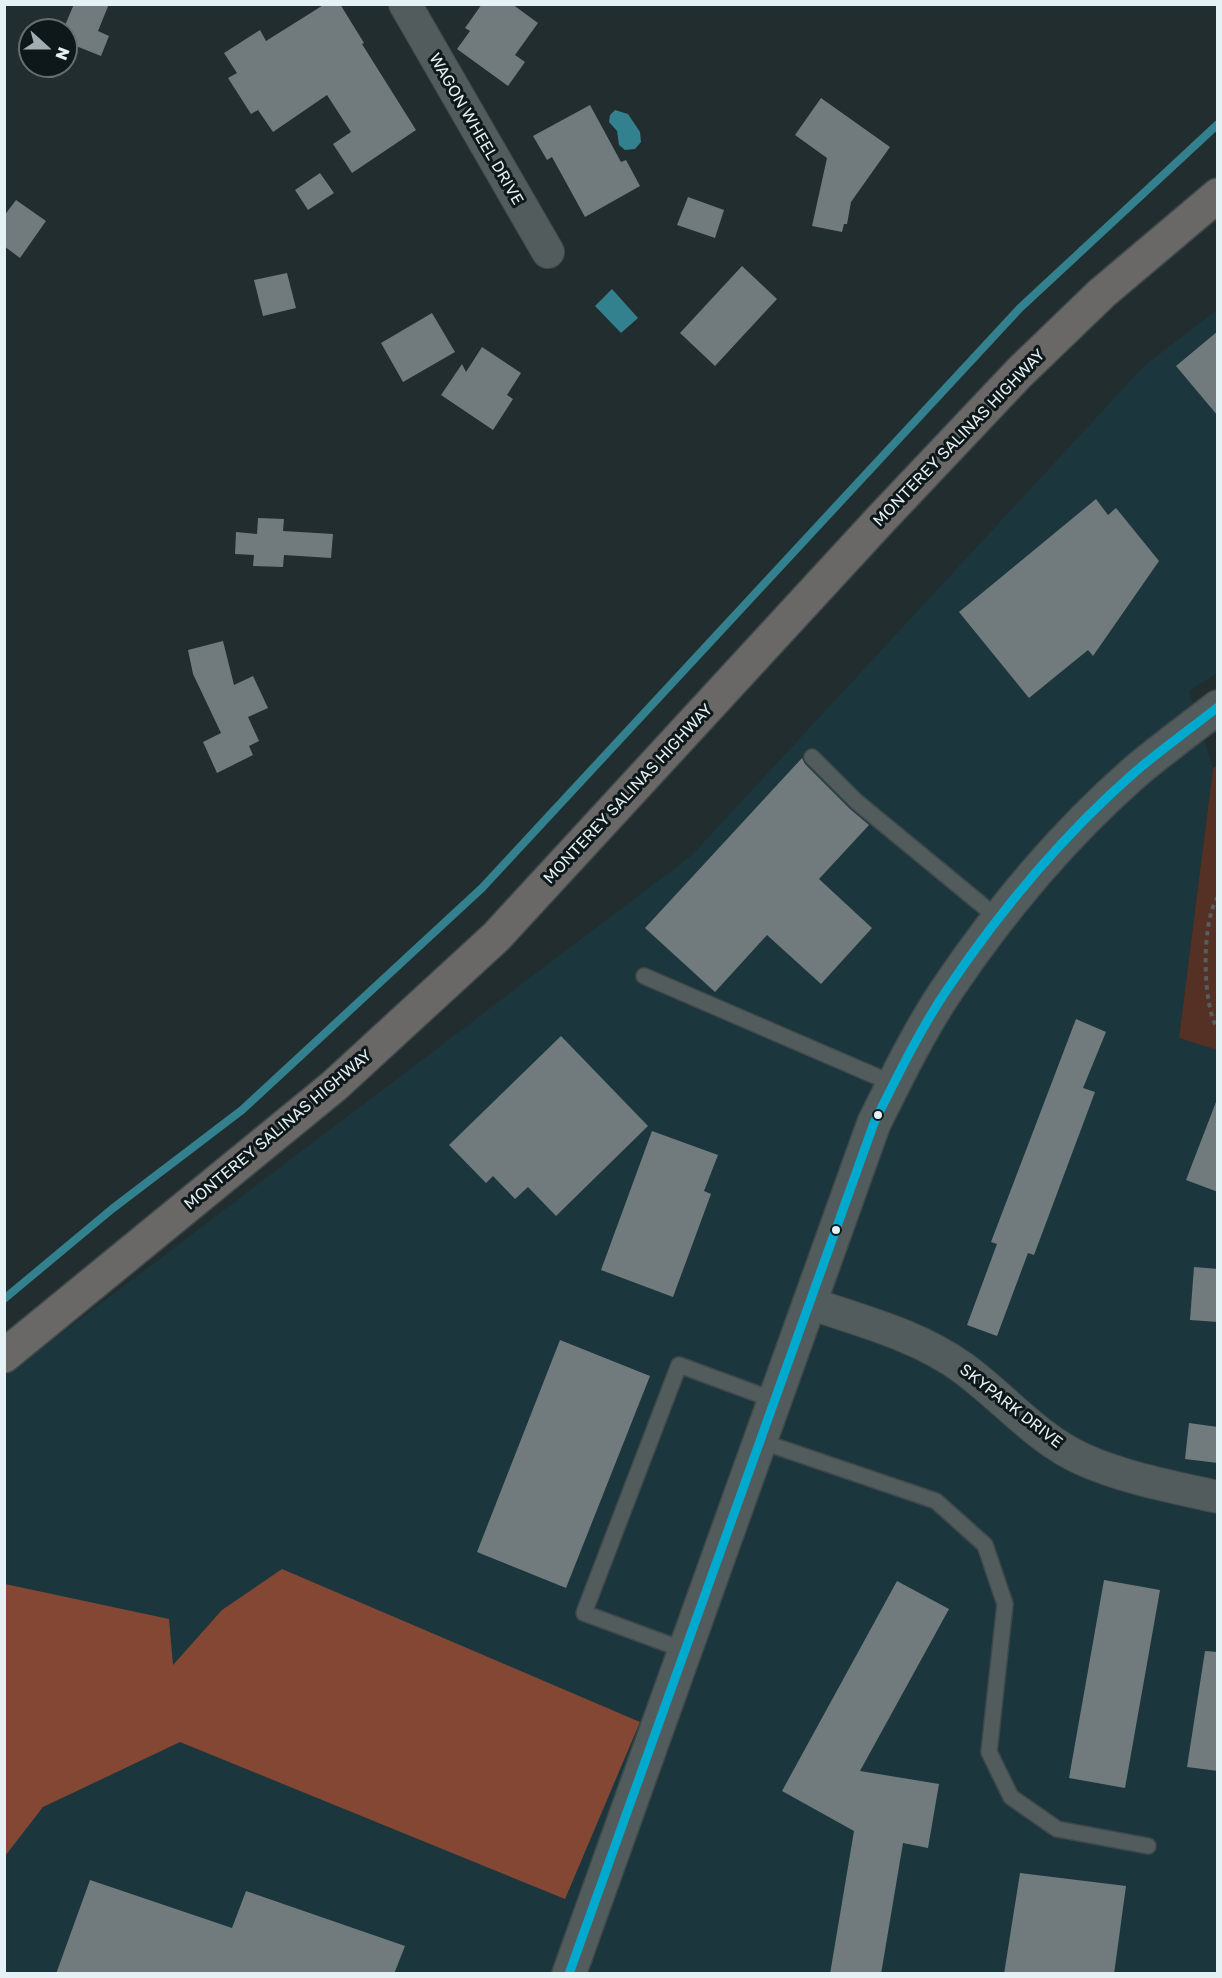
<!DOCTYPE html>
<html>
<head>
<meta charset="utf-8">
<style>
	body { margin:0 }
	#map { position:relative; width:1222px; height:1978px; overflow:hidden; background:#222d2f; font-family:"Golos Text",sans-serif }
	canvas { display:block }
	.frame { position:absolute; inset:0; border:6px solid #e5f2f5; pointer-events:none }
	.north { position:absolute; left:18px; top:18px; width:60px; height:60px; box-sizing:border-box; background:#0e1719; border:2px solid #646f71; border-radius:50%; rotate:111deg; font-size:16px; font-weight:700; line-height:24px; text-align:center; color:#e5f2f5 }
	.north::after { content:''; display:block; margin:auto; width:21px; height:27px; background:#a1adb0; clip-path:polygon(50% 0,100% 100%,50% 72%,0 100%) }
</style>
</head>
<body>
<div id="map">
<canvas width="1222" height="1978"></canvas>
<div class="frame"></div>
<div class="north">N</div>
</div>
<script>
const g = document.querySelector('canvas').getContext('2d');
g.lineJoin = 'round';
function paint(path, color) { g.fillStyle = color; g.fill(path, 'evenodd'); }
function strokePath(path, color, width, dash) { g.strokeStyle = color; g.lineWidth = width; g.lineCap = dash ? 'butt' : 'round'; g.setLineDash(dash || []); g.stroke(path); }
function drawText(font, color, halo, rows, align = 'center') {
  g.font = font + ' "Golos Text",sans-serif'; g.lineWidth = 6; g.setLineDash([]); g.textBaseline = 'middle'; g.strokeStyle = halo; g.fillStyle = color; for (const [text, x, y, turn = 0] of rows) {
    g.save(); g.translate(x, y); g.rotate((+turn || 0) * Math.PI / 180); g.textAlign = isNaN(turn) ? turn : align; if (halo) g.strokeText(text, 0, 0); g.fillText(text, 0, 0); g.restore();
  }
}
paint(new Path2D(`
	M 1217,310 L 1217,673 L 1189,691 L 1213,768 L 1179,1038 L 1218,1050 L 1217,1973 L 5,1974 L 5,1376 L 692,855 L 1144,366 Z`), '#1b373d');
paint(new Path2D(`
	M 1217,766 L 1217,1050 L 1179,1038 L 1213,768 Z`), '#553024');
paint(new Path2D(`
	M 282,1569 L 640,1722 L 565,1899 L 180,1742 L 43,1807 L 5,1856 L 5,1584 L 169,1619 L 173,1665 L 222,1610 Z`), '#844733');
paint(new Path2D(`
	M 615,110 L 628,114 L 640,132 L 641,142 L 635,149 L 625,150 L 619,145 L 617,131 L 609,122 L 610,115 Z
	M 612,289 L 638,318 L 621,333 L 595,306 Z`), '#33818e');
strokePath(new Path2D(`
	M 4,1299 L 112,1209 L 242,1110 L 482,888 L 1020,308 L 1218,124`), '#33818e', 8);
paint(new Path2D(`
	M 74,4 L 109,4 L 98,31 L 109,36 L 101,56 L 66,42 L 66,23 Z
	M 325,4 L 340,4 L 364,43 L 362,44 L 416,130 L 352,173 L 333,144 L 351,132 L 327,95 L 273,132 L 258,110 L 251,114 L 228,78 L 237,73 L 224,53 L 260,30 L 266,41 Z
	M 482,4 L 512,4 L 538,23 L 515,55 L 525,62 L 508,86 L 457,49 L 470,31 L 465,28 Z
	M 821,98 L 890,147 L 851,202 L 847,224 L 844,224 L 842,232 L 812,226 L 827,158 L 795,135 Z
	M 590,105 L 621,162 L 626,160 L 640,186 L 585,217 L 552,157 L 547,160 L 533,136 Z
	M 320,173 L 334,193 L 308,210 L 295,190 Z
	M 688,197 L 724,210 L 715,238 L 677,225 Z
	M 16,200 L 46,221 L 20,258 L 4,246 L 4,216 Z
	M 742,266 L 777,299 L 715,366 L 680,333 Z
	M 287,273 L 296,308 L 263,316 L 254,280 Z
	M 432,313 L 455,352 L 403,382 L 381,343 Z
	M 1218,331 L 1218,416 L 1176,366 Z
	M 482,347 L 521,373 L 507,395 L 513,399 L 493,430 L 441,395 L 462,364 L 466,372 Z
	M 1096,499 L 1108,515 L 1116,508 L 1159,561 L 1093,656 L 1088,650 L 1029,698 L 959,612 Z
	M 258,518 L 284,519 L 283,531 L 333,534 L 331,558 L 284,555 L 283,567 L 253,566 L 254,555 L 235,554 L 236,532 L 257,534 Z
	M 223,641 L 234,685 L 253,676 L 268,708 L 248,717 L 259,741 L 249,746 L 253,755 L 217,773 L 203,742 L 221,733 L 193,674 L 188,650 Z
	M 802,758 L 805,764 L 850,809 L 869,825 L 819,879 L 872,928 L 821,984 L 767,935 L 715,992 L 645,928 Z
	M 1076,1019 L 1106,1032 L 1083,1088 L 1095,1092 L 1034,1255 L 1028,1253 L 997,1336 L 967,1325 L 997,1244 L 991,1242 Z
	M 561,1036 L 648,1126 L 556,1216 L 528,1187 L 515,1199 L 493,1176 L 486,1183 L 449,1145 Z
	M 1216,1102 L 1218,1103 L 1218,1192 L 1186,1180 Z
	M 652,1131 L 718,1155 L 704,1191 L 711,1194 L 673,1297 L 601,1270 Z
	M 1194,1267 L 1218,1269 L 1218,1322 L 1190,1320 Z
	M 560,1340 L 650,1376 L 566,1588 L 477,1552 Z
	M 1189,1423 L 1218,1427 L 1218,1463 L 1185,1459 Z
	M 1104,1580 L 1160,1590 L 1125,1788 L 1069,1778 Z
	M 897,1581 L 949,1609 L 860,1771 L 939,1784 L 928,1848 L 903,1843 L 881,1974 L 830,1974 L 854,1831 L 782,1791 Z
	M 1205,1651 L 1218,1652 L 1218,1771 L 1187,1767 Z
	M 1020,1873 L 1126,1886 L 1114,1974 L 1004,1974 Z
	M 90,1880 L 232,1928 L 246,1891 L 405,1946 L 394,1974 L 56,1974 Z`), '#717b7d');
const service = new Path2D(`
	M 812,757 L 857,802 L 999,919
	M 644,976 L 894,1084
	M 760,1441 L 936,1501 L 985,1545 L 1005,1604 L 989,1752 L 1011,1797 L 1057,1829 L 1148,1846
	M 684,1650 L 584,1613 L 679,1365 L 774,1400`);
const minor = new Path2D(`
	M 405,4 L 548,252
	M 809,1303 C 861,1321 918,1335 963,1368 C 1003,1397 1036,1438 1082,1459 C 1124,1478 1173,1487 1218,1497`);
const tertiary = new Path2D(`
	M 569,1974 L 874,1123 C 896,1079 918,1033 946,991 C 999,912 1063,835 1135,772 C 1162,749 1190,729 1218,707`);
const trunk = new Path2D(`
	M 4,1356 L 334,1086 L 496,937 L 881,519 L 1019,373 L 1102,293 L 1218,195`);
strokePath(service, '#3f494b', 18);
strokePath(minor, '#3f494b', 34);
strokePath(tertiary, '#3f494b', 36);
strokePath(trunk, '#3f494b', 36);
strokePath(new Path2D(`
	M 1218,897 C 1201,921 1202,1005 1218,1030`), '#545d5f', 4, [4.5, 4.5]);
strokePath(service, '#525c5d', 15);
strokePath(minor, '#525c5d', 32);
strokePath(tertiary, '#525c5d', 33);
strokePath(trunk, '#6a6867', 33);
strokePath(new Path2D(`
	M 569,1974 L 874,1123 C 896,1079 918,1033 946,991 C 999,912 1063,835 1135,772 C 1162,749 1190,729 1218,707`), '#00a9ce', 9);
for (const [x, y, r, color] of [
	[878,1115,5,"#e5f2f5"],
	[836,1230,5,"#e5f2f5"]
]) { const dot = new Path2D(); dot.arc(x, y, r, 0, 2 * Math.PI); g.fillStyle = color; g.fill(dot); strokePath(dot, '#0e1719', 2); }
drawText('16px', '#e5f2f5', '#0e1719', [
	["WAGON WHEEL DRIVE",476,129,60],
	["MONTEREY SALINAS HIGHWAY",959,438,-46],
	["MONTEREY SALINAS HIGHWAY",628,794,-47],
	["MONTEREY SALINAS HIGHWAY",278,1130,-40],
	["SKYPARK DRIVE",1011,1406,38]
]);
</script>
</body>
</html>
